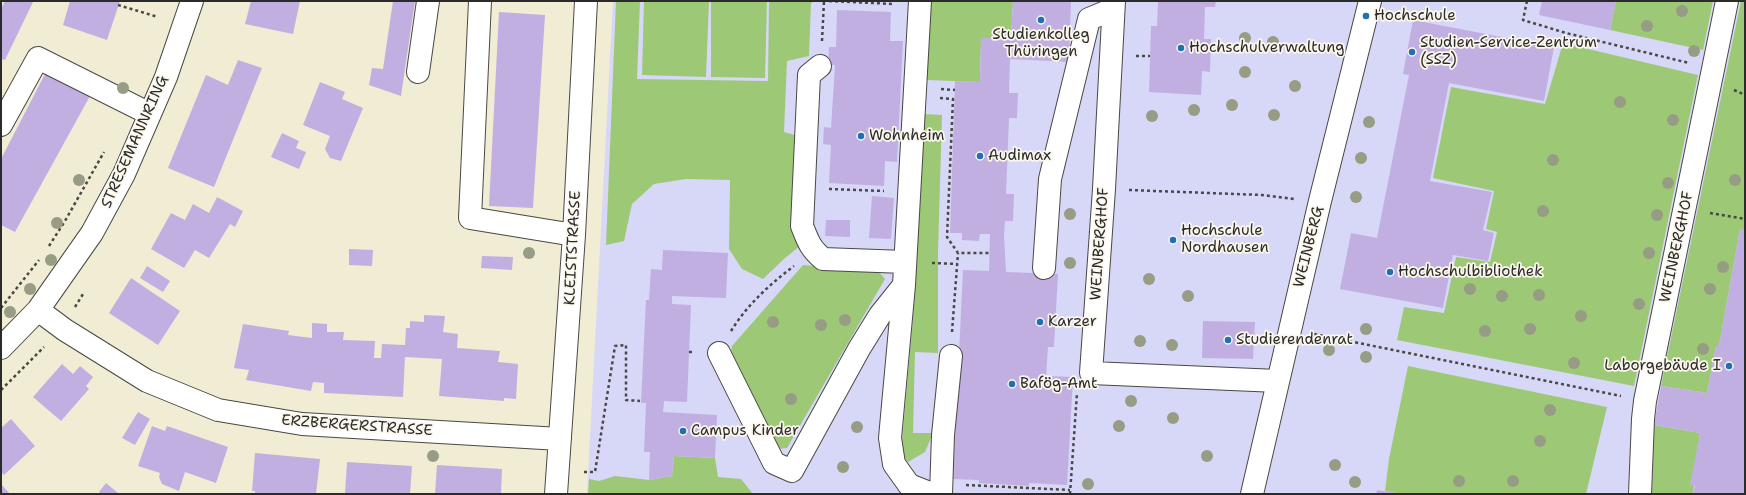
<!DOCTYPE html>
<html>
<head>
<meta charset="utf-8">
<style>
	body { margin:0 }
	#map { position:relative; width:1746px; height:495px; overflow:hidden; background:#f1ecd4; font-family:"Shantell Sans",sans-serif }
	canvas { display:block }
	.frame { position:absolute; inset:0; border:2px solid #2b2b2b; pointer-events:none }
</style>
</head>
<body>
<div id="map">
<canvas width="1746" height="495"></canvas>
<div class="frame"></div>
</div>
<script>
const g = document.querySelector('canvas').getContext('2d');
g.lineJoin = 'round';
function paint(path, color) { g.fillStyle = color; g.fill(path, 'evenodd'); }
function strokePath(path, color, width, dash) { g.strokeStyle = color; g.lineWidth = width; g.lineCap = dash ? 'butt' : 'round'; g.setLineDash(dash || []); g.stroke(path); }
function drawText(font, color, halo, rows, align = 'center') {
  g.font = font + ' "Shantell Sans",sans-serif'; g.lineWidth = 3.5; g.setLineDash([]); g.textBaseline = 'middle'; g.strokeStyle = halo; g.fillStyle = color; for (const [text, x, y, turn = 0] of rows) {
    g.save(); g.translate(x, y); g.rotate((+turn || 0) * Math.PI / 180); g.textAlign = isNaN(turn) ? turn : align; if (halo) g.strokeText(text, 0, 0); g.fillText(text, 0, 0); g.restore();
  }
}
paint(new Path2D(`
	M 613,1 L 1745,1 L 1745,494 L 587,494 Z`), '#d7d7f8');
paint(new Path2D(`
	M 616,1 L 640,1 L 637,79 L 768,81 L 769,1 L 816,1 L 811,3 L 809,56 L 787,61 L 784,132 L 798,136 L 800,246 L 785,258 L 763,279 L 742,269 L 729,249 L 730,180 L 686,179 L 654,184 L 632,204 L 624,241 L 606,245 Z
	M 644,1 L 709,1 L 706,77 L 642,75 Z
	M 711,1 L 767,1 L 765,78 L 711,77 Z
	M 931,1 L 1013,1 L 1011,38 L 981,38 L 980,82 L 927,80 Z
	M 1616,1 L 1713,1 L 1703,50 L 1610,30 Z
	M 1741,1 L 1745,1 L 1745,229 L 1740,229 L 1719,346 L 1716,346 L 1707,393 L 1661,386 Z
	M 1563,43 L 1698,75 L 1634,386 L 1397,340 L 1404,307 L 1444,313 L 1456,257 L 1490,262 L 1497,232 L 1486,229 L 1494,191 L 1433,178 L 1451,87 L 1545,104 Z
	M 924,114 L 942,115 L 938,252 L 938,353 L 915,352 L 913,433 L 933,433 L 925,452 L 908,462 L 901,453 L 914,306 Z
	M 803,265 L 878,271 L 885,279 L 787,448 L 778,449 L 730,358 L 732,346 Z
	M 1408,366 L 1607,407 L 1586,494 L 1401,494 L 1385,491 L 1389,459 Z
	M 1654,425 L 1700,433 L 1693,494 L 1652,494 Z
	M 674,456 L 715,458 L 718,477 L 741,479 L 753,494 L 588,494 L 589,479 L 599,481 L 615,476 L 649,480 L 672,476 Z`), '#9dc976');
paint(new Path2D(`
	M 5,1 L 33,2 L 5,60 L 1,59 L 1,9 Z
	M 70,1 L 120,1 L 107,40 L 63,25 Z
	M 251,1 L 300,1 L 293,34 L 245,24 Z
	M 393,1 L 415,1 L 401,96 L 369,85 L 372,68 L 383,69 Z
	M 1013,1 L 1071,1 L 1069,62 L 1010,59 L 1009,93 L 1018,93 L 1017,118 L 1009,118 L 1006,194 L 1014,194 L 1013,221 L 1005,221 L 1004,235 L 1006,272 L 1058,274 L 1054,347 L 1048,347 L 1046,376 L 1073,377 L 1067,485 L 1029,483 L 1029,486 L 979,483 L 979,480 L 953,479 L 963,270 L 989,271 L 990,234 L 980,234 L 979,241 L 962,240 L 962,233 L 950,233 L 955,81 L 980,82 L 981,38 L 1011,38 Z
	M 1158,1 L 1216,1 L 1215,7 L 1205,7 L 1204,39 L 1211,39 L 1210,72 L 1202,71 L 1201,95 L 1149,92 L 1151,26 L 1157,26 Z
	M 1542,1 L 1616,1 L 1610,30 L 1539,15 Z
	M 837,10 L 891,12 L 890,41 L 903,41 L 897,162 L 885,161 L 884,186 L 829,183 L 831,145 L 823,144 L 824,127 L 831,128 L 835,65 L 828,65 L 829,47 L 836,47 Z
	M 499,12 L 545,15 L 533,208 L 489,206 Z
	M 1413,20 L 1554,47 L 1544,101 L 1449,83 L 1430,181 L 1492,192 L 1483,230 L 1494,233 L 1488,261 L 1453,255 L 1443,308 L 1340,289 L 1351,233 L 1377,238 L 1409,75 L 1403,74 Z
	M 238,60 L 262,68 L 214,187 L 168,168 L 206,75 L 228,85 Z
	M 45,74 L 90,96 L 15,232 L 1,225 L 1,159 Z
	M 320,82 L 345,92 L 342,99 L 363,108 L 341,161 L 330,158 L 325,149 L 330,136 L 303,125 Z
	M 282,133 L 299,141 L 296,148 L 306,152 L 299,169 L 271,157 Z
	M 872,196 L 894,198 L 891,239 L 869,238 Z
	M 217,197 L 243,211 L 235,227 L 230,224 L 209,258 L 195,250 L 184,268 L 151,249 L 171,213 L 185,220 L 193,204 L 209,213 Z
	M 826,220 L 850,220 L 850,237 L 825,236 Z
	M 1740,229 L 1745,229 L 1745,494 L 1693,494 L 1695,486 L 1690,485 L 1700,433 L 1654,425 L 1661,386 L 1707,393 L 1716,346 L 1719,346 Z
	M 349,249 L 373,250 L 372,266 L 349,265 Z
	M 663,250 L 728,253 L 726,298 L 672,296 L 672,304 L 691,305 L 687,402 L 664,401 L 663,412 L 717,415 L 715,458 L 674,456 L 672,476 L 649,480 L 650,452 L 644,452 L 646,403 L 641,403 L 646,300 L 649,300 L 651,269 L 662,270 Z
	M 482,256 L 513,257 L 512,270 L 481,268 Z
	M 147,266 L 170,281 L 163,292 L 140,278 Z
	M 131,278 L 180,311 L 158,345 L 109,313 Z
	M 424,315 L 445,316 L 443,332 L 458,334 L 457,348 L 500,351 L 498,362 L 518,364 L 516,399 L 504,398 L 504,401 L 439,396 L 442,359 L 405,357 L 403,397 L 324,393 L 324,383 L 313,382 L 311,391 L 246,380 L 249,370 L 234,368 L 243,324 L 289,331 L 288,335 L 312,338 L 312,323 L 327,324 L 327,332 L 344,332 L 343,340 L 375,341 L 374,358 L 381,358 L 382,344 L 405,345 L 406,328 L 410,328 L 410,321 L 424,322 Z
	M 1203,321 L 1255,322 L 1253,359 L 1202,358 Z
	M 62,364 L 73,374 L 80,366 L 93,377 L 86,386 L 89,389 L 61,421 L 33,397 Z
	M 138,412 L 150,419 L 135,445 L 122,438 Z
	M 11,419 L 35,446 L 4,475 L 1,472 L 1,428 Z
	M 152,426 L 165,431 L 167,426 L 228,447 L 216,483 L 185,472 L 179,491 L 162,484 L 159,477 L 160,473 L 138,466 Z
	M 255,453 L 320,459 L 316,494 L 274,493 L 274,494 L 255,494 L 255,491 L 252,491 Z
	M 347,462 L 412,466 L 410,494 L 345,494 Z
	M 437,465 L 502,469 L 501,494 L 435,494 Z
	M 106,483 L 118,493 L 117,494 L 101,494 L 99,492 Z
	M 1,484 L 10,494 L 1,494 Z
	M 1377,490 L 1396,493 L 1396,494 L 1376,494 Z`), '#c2afe2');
const minor = new Path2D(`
	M 480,1 L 470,218 L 574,235
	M 920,1 L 904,285 L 890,438 L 894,464 L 909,485 L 932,494
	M 1114,1 L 1104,189 L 1091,373 L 1278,381
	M 820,66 L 809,75 L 802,226 C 808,241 810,248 823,259 L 905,262
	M 418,72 L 428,1
	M 1,125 L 38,58 L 150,114
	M 1044,268 L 1050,179 L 1089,19 L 1113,9
	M 38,310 L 65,330 L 147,381 L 218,410 L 302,424 L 560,439
	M 1,348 L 38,310 L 92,233 L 124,174 L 166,77 L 192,1
	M 719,353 L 774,463 L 792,471 L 859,349 L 880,315 L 904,285
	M 556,494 L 574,235 L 586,1
	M 941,494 L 943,435 L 951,356
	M 1252,494 L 1320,201 L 1370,1
	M 1640,494 L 1643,419 L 1645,401 L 1727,1`);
strokePath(minor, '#494844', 24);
strokePath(new Path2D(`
	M 829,1 L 894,4
	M 1527,1 L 1523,20 L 1566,33 L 1689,63
	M 118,5 L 158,17
	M 822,41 L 824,1
	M 1136,56 L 1150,56
	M 941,89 L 955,90
	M 1734,90 L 1745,95
	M 940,98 L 953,99 L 947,237 L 958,253 L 989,253
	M 829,189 L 884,191
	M 1129,190 L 1262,195 L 1294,199
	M 1710,213 L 1745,219
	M 49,246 L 65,221 L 104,152
	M 932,263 L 957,264
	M 75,307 L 83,294
	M 1,308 L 39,260
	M 731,331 C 747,305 770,284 794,266
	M 952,332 L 958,253
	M 1314,334 L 1621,396
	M 689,352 L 695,352
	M 1,390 L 44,347
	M 584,472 L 595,472 L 615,346 L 626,345 L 626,400 L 640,401
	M 966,485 L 1070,490
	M 1070,494 L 1077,393`), '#494844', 2.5, [3, 3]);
strokePath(minor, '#fff', 22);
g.fillStyle = '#979c84';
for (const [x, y] of [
	[1682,11],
	[1647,26],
	[1245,38],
	[1273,42],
	[1694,51],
	[1245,72],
	[1295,86],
	[123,88],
	[1620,102],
	[1232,105],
	[1194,110],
	[1274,115],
	[1152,116],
	[1673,120],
	[1369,122],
	[1361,158],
	[1553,160],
	[79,180],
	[1735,180],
	[1668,183],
	[1356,197],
	[1543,211],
	[1070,214],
	[1657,215],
	[57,223],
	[529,253],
	[1649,253],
	[51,260],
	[1070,263],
	[1723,267],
	[1149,279],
	[30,289],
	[1470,289],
	[1710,289],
	[1539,295],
	[1188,296],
	[1502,296],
	[1639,304],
	[10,312],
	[1581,316],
	[845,320],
	[773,322],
	[821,325],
	[1366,329],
	[1530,329],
	[1485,331],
	[1140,341],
	[1172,345],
	[1703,349],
	[1329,350],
	[1366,357],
	[1574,363],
	[791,399],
	[1131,401],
	[1550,410],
	[1173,418],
	[1119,426],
	[857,427],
	[1540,441],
	[433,456],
	[1207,456],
	[1335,465],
	[843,467],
	[1459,481],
	[1513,481],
	[1355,482],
	[1088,484]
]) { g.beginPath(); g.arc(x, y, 6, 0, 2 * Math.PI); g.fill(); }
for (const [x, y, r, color] of [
	[1366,16,4,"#1f6fb2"],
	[1041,20,4,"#1f6fb2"],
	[1181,48,4,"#1f6fb2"],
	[1412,52,4,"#1f6fb2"],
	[861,136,4,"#1f6fb2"],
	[980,156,4,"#1f6fb2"],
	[1173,240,4,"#1f6fb2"],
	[1390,272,4,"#1f6fb2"],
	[1040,322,4,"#1f6fb2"],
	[1228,340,4,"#1f6fb2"],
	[1729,366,4,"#1f6fb2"],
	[1012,384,4,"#1f6fb2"],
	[683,431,4,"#1f6fb2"]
]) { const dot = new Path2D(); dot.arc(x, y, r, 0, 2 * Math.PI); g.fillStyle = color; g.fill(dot); strokePath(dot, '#fbf7ec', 1.5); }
drawText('15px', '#2b2b2b', '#fbf7ec', [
	["Hochschule",1374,16],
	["Studienkolleg",1041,35,"center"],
	["Thüringen",1041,52,"center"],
	["Studien-Service-Zentrum",1420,43],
	["(SSZ)",1420,60],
	["Hochschulverwaltung",1189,48],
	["Wohnheim",869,136],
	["Audimax",988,156],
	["Hochschule",1181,231],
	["Nordhausen",1181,248],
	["Hochschulbibliothek",1398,272],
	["Karzer",1048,322],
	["Studierendenrat",1236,340],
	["Laborgebäude I",1721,366,"right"],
	["Bafög-Amt",1020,384],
	["Campus Kinder",691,431]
], 'left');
drawText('15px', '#2b2b2b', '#fbf7ec', [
	["STRESEMANNRING",135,142,-66],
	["WEINBERGHOF",1100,244,-86],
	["WEINBERG",1309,247,-76],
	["WEINBERGHOF",1677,247,-78],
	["KLEISTSTRASSE",573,248,-87],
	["ERZBERGERSTRASSE",357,426,4]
]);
</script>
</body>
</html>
